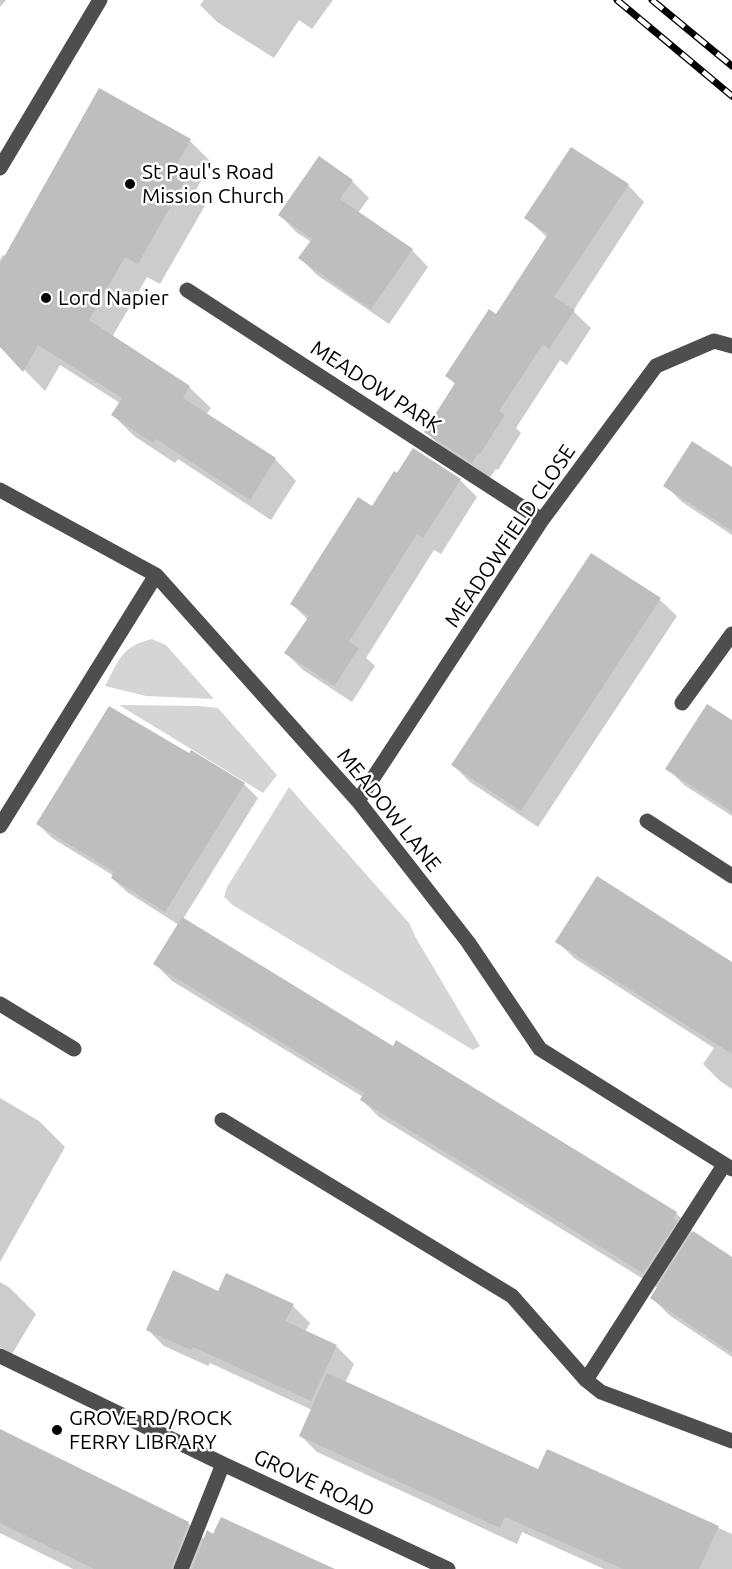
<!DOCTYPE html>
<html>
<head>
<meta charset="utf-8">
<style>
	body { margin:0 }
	canvas { display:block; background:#fff }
</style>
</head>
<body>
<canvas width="732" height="1569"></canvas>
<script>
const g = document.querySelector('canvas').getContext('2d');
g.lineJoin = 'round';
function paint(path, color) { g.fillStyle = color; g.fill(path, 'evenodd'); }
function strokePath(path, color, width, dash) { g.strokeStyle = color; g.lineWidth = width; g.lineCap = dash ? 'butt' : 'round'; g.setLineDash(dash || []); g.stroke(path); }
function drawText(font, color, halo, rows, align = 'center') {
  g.font = font + ' Ubuntu,sans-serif'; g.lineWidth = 5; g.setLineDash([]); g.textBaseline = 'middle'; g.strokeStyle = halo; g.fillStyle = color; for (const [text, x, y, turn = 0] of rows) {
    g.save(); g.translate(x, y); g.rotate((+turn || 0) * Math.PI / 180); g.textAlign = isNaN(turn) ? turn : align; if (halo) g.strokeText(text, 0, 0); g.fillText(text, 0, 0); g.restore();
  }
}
paint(new Path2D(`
	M 152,639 L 166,645 L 214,699 L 146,696 L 105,686 C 119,661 121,646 152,639 Z
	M 119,705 L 199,706 L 218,708 L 277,775 L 263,793 Z
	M 289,787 L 409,923 L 416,938 L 480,1046 L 473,1050 L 234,906 L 224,897 L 227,887 Z`), '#d5d5d5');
paint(new Path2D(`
	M 0,0 L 6,0 L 0,7 Z
	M 204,0 L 333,0 L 312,29 L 299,20 L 274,58 L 217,22 L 200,5 Z
	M 100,90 L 190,141 L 211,162 L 196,190 L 207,202 L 160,284 L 147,277 L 112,337 L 189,387 L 211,408 L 206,415 L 275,459 L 296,481 L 271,520 L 178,459 L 175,463 L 134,436 L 113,415 L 120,403 L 60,365 L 45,391 L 0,345 L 0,260 L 3,255 L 6,256 Z
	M 352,181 L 369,198 L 358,213 L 412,250 L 428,267 L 389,324 L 317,275 L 300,258 L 311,242 L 296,232 L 280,215 Z
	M 628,185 L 644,202 L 573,311 L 591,328 L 567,365 L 560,360 L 516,428 L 521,433 L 498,470 L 496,469 L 489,479 L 442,448 L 425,431 L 456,385 L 447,376 L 496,316 L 548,238 L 526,218 Z
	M 413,450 L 460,480 L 477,497 L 441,554 L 434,550 L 366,658 L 375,666 L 352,702 L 303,670 L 286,653 L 308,620 L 292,604 L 372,508 Z
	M 732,469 L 732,535 L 682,502 L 665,485 Z
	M 660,600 L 677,616 L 538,827 L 470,782 L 453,765 Z
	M 732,722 L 732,816 L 684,785 L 667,768 Z
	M 191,752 L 244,784 L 258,798 L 183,919 L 394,1048 L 676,1213 L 692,1230 L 691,1232 L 732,1259 L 732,1357 L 669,1315 L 652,1298 L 658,1288 L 379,1117 L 362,1100 L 363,1097 L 172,981 L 155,964 L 179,925 L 127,892 L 112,878 L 114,876 L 52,838 L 38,824 L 189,755 Z
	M 557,941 L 732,964 L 732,1089 L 720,1081 L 703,1064 L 714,1048 L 574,958 Z
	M 0,1098 L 39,1121 L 65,1147 L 0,1262 Z
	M 227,1275 L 293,1306 L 310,1323 L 305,1332 L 337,1347 L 354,1364 L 345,1383 L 539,1471 L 548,1451 L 732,1534 L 732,1569 L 604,1569 L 522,1532 L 517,1544 L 317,1452 L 300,1435 L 312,1410 L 210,1363 L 208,1366 L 164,1346 L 147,1329 L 219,1293 Z
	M 0,1282 L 10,1288 L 36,1314 L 12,1354 L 0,1347 Z
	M 0,1431 L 188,1523 L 205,1540 L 332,1569 L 73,1569 L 0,1533 Z`), '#0003');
paint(new Path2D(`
	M 99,88 L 191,139 L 173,172 L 186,179 L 138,264 L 125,257 L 89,320 L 190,386 L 183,398 L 276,458 L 250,500 L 156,439 L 153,443 L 111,415 L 122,398 L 38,345 L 23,372 L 0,347 L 0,264 Z
	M 571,147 L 629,184 L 554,297 L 575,310 L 549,349 L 543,344 L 499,411 L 505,415 L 480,454 L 478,453 L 472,463 L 424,432 L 455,383 L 445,376 L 489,309 L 496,314 L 548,234 L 524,218 Z
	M 319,156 L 353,180 L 340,199 L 413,249 L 371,309 L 298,258 L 312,239 L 278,215 Z
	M 692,441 L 732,467 L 732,531 L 663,486 Z
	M 413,448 L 461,479 L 423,538 L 417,534 L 349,642 L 359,648 L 334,686 L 284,653 L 309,616 L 290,604 L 358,497 L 372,506 L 394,471 L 397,473 Z
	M 591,553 L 661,598 L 521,811 L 451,765 Z
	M 707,704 L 732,720 L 732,812 L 665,769 Z
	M 109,706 L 189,753 L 191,750 L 245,783 L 165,912 L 111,878 L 114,872 L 36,824 Z
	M 597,876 L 732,962 L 732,1054 L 555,942 Z
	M 182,917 L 393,1046 L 396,1040 L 677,1212 L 673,1218 L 677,1221 L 643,1273 L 360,1100 L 364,1093 L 153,964 Z
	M 693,1231 L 732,1257 L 732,1353 L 650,1298 Z
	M 173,1270 L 218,1291 L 226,1273 L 294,1304 L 285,1321 L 337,1345 L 311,1401 L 193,1347 L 191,1350 L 146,1330 Z
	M 327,1373 L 538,1469 L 547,1449 L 719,1526 L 699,1569 L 623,1569 L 505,1517 L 500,1528 L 299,1436 Z
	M 0,1429 L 189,1522 L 171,1569 L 94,1569 L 0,1523 Z
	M 221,1517 L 335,1569 L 192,1569 L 207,1530 L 213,1534 Z`), '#bebebe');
strokePath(new Path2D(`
	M 0,168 L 100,0
	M 187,290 L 542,520
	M 0,490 L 156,575 L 358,801 L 468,942 L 540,1049 L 732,1169
	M 682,703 L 732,634
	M 358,801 L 542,520 L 656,366 L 714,341 L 732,346
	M 647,821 L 732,876
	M 0,826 L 156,575
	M 0,1004 L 74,1049
	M 222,1120 L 512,1296 L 586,1380 L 601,1392 L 732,1441
	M 0,1356 L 223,1464 L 448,1569
	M 586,1380 L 724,1165
	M 181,1569 L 223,1464`), '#4e4e4e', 15);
const rail = new Path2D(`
	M 617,0 L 732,96
	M 652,0 L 732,66`);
strokePath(rail, '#000', 7);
strokePath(rail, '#fff', 4.5, [14]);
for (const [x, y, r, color] of [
	[130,184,6,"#000"],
	[46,298,6,"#000"],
	[57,1430,6,"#000"]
]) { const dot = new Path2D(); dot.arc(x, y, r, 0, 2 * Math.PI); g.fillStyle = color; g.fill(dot); strokePath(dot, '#fff', 2); }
drawText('21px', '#000', '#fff', [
	["St Paul's Road",142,172],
	["Mission Church",142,196],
	["Lord Napier",58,298],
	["GROVE RD/ROCK",69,1418],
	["FERRY LIBRARY",69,1442]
], 'left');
drawText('21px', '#000', '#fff', [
	["MEADOW PARK",376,387,33],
	["MEADOWFIELD CLOSE",510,536,-56],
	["MEADOW LANE",389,810,51],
	["GROVE ROAD",314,1483,25]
]);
</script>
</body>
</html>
